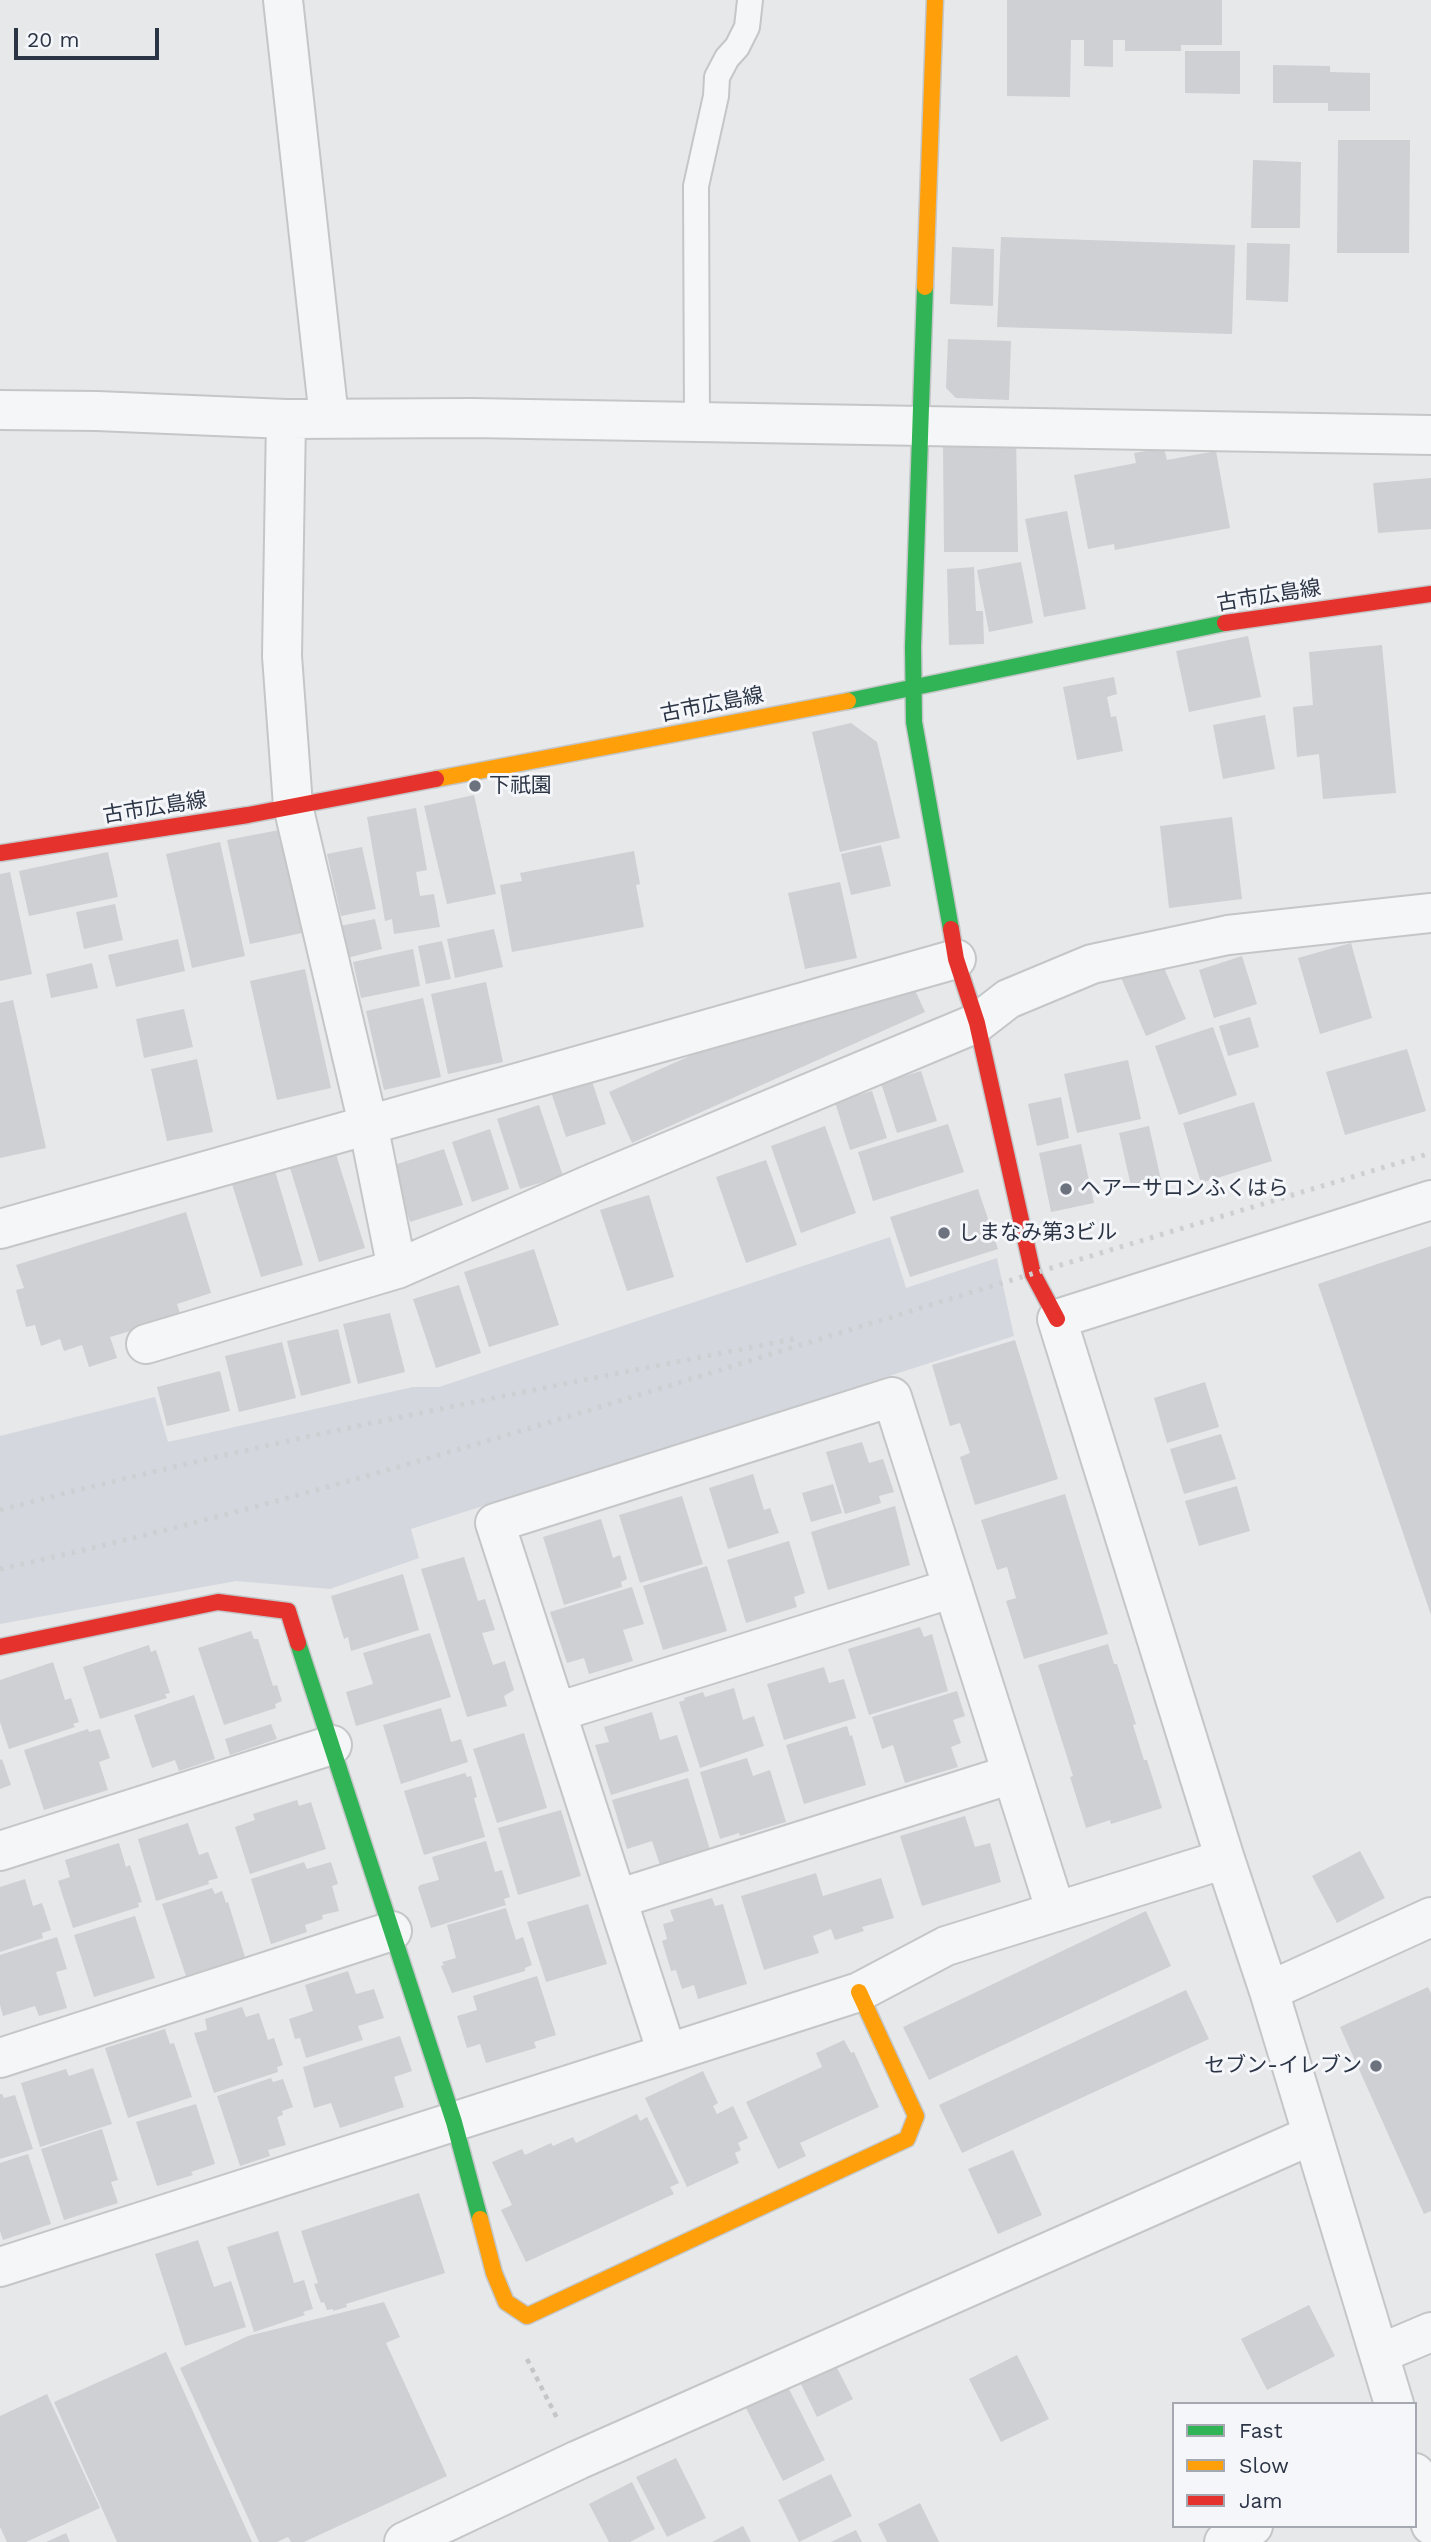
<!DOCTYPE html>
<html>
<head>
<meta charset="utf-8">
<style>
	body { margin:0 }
	#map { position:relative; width:1431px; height:2542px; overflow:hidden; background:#e6e8ea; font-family:"Work Sans",sans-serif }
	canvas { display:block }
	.legend { position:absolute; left:1172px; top:2402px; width:245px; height:126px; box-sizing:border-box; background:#f4f6f9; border:2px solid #a4a8b1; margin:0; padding:9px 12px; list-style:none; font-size:21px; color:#2b3445 }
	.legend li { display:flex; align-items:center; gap:14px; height:35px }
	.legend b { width:35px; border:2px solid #a4a8b1 }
	.scale { position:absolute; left:14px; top:28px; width:145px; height:32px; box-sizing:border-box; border:4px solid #2b3445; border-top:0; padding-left:9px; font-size:21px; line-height:24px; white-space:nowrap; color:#2b3445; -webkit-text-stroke:5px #f4f6f9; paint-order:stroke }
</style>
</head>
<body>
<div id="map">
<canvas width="1431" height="2542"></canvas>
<ul class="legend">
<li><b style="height:9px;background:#30b455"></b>Fast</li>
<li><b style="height:9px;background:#ff9f0a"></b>Slow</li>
<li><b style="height:9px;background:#e5322d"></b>Jam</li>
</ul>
<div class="scale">20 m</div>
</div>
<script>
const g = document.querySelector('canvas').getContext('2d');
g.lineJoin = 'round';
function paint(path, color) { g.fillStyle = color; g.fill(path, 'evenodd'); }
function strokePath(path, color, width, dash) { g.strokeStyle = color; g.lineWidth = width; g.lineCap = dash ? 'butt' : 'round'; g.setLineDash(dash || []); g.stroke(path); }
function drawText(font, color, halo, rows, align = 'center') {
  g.font = font + ' "Work Sans","Noto Sans JP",sans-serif'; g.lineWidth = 6; g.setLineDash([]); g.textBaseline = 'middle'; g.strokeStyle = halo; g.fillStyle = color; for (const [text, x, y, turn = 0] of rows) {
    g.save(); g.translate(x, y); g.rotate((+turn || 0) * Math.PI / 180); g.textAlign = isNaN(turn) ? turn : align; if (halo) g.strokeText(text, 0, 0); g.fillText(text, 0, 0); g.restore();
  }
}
paint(new Path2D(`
	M 890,1237 L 906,1288 L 997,1258 L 1014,1336 L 411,1529 L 419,1558 L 330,1589 L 236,1581 L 0,1624 L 0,1436 L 155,1397 L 168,1442 L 413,1387 L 439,1387 Z`), '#d4d7dd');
paint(new Path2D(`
	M 1007,0 L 1222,0 L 1222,45 L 1181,45 L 1181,51 L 1125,51 L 1125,40 L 1113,40 L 1113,67 L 1084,66 L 1084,40 L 1071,40 L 1070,97 L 1007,96 Z
	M 1185,51 L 1240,51 L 1240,94 L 1185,93 Z
	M 1273,65 L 1330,66 L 1330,72 L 1370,73 L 1370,111 L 1328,111 L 1328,103 L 1273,103 Z
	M 1338,140 L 1410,140 L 1409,253 L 1337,253 Z
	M 1253,160 L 1301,162 L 1300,228 L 1251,228 Z
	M 1001,237 L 1235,245 L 1232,334 L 997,327 Z
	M 1247,243 L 1290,244 L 1288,302 L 1246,300 Z
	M 952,247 L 994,249 L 993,306 L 950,304 Z
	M 948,339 L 1011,341 L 1009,400 L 956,398 L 946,388 Z
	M 1016,436 L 1018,552 L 944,552 L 943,445 Z
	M 1164,448 L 1167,460 L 1216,451 L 1230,528 L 1115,550 L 1114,544 L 1088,549 L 1074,475 L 1136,463 L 1134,453 Z
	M 1431,478 L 1431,529 L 1378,533 L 1373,483 Z
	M 1067,511 L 1086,609 L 1044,617 L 1025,519 Z
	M 1021,562 L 1033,623 L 989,632 L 977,570 Z
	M 974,567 L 976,611 L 983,611 L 984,644 L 949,645 L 947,569 Z
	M 1248,636 L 1261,697 L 1189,712 L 1176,651 Z
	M 1382,645 L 1396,793 L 1323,799 L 1319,754 L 1297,757 L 1293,707 L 1313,705 L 1309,652 Z
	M 1114,677 L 1117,694 L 1107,697 L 1111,717 L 1116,716 L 1123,751 L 1077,760 L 1063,687 Z
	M 1265,715 L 1275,769 L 1223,779 L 1213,725 Z
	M 851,723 L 877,742 L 900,838 L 840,852 L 812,732 Z
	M 474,795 L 496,894 L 447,904 L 424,806 Z
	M 416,808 L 427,870 L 416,872 L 420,896 L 434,894 L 440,927 L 394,934 L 392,919 L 385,921 L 367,817 Z
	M 1232,817 L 1242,899 L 1169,908 L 1160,826 Z
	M 279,830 L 302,933 L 250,944 L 227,840 Z
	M 220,842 L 245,956 L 192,968 L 166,854 Z
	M 881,845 L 891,886 L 851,895 L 841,854 Z
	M 362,847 L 376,909 L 341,916 L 327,854 Z
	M 634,851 L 640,884 L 636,885 L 644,927 L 512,952 L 500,885 L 522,881 L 520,873 Z
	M 108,852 L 118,897 L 29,916 L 19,871 Z
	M 10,872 L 32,974 L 0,981 L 0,874 Z
	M 840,882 L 857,958 L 805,969 L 788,893 Z
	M 115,904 L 123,940 L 84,949 L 76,912 Z
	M 375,919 L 382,949 L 347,958 L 340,926 Z
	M 494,929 L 503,967 L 455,978 L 447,939 Z
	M 178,939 L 185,971 L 116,987 L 108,955 Z
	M 442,941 L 451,979 L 426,984 L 418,946 Z
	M 1351,943 L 1372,1018 L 1320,1034 L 1298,958 Z
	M 413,949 L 420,986 L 361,998 L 353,962 Z
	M 1159,956 L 1186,1019 L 1146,1036 L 1119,973 Z
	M 1242,956 L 1257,1004 L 1214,1018 L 1199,970 Z
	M 92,963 L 98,988 L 51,998 L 46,974 Z
	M 305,969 L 331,1088 L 277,1100 L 250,981 Z
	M 909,977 L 925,1012 L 632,1143 L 609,1092 L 766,1022 L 771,1033 L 869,989 Z
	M 486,982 L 503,1062 L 448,1074 L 431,994 Z
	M 423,998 L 441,1077 L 384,1090 L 366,1011 Z
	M 13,1000 L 46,1148 L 0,1158 L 0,1003 Z
	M 184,1009 L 193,1047 L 144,1058 L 136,1019 Z
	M 1250,1017 L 1259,1047 L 1228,1056 L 1219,1026 Z
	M 1213,1027 L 1237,1095 L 1179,1115 L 1155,1046 Z
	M 1407,1049 L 1426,1111 L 1345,1135 L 1326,1072 Z
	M 197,1059 L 213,1132 L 167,1141 L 151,1069 Z
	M 1128,1060 L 1141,1119 L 1077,1133 L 1064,1074 Z
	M 921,1071 L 937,1121 L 897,1133 L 881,1083 Z
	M 591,1078 L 606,1124 L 566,1137 L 551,1092 Z
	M 872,1091 L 887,1138 L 850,1150 L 835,1102 Z
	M 1061,1097 L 1069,1138 L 1037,1146 L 1028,1104 Z
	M 1254,1102 L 1272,1161 L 1201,1183 L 1183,1123 Z
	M 539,1105 L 563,1176 L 520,1189 L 497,1119 Z
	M 948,1124 L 964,1172 L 873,1201 L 858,1152 Z
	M 825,1126 L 856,1213 L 801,1233 L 771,1146 Z
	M 1149,1126 L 1161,1180 L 1131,1186 L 1119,1133 Z
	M 490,1129 L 509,1189 L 472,1202 L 452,1142 Z
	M 1081,1144 L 1094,1203 L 1051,1212 L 1039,1153 Z
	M 444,1149 L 463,1205 L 410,1222 L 391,1166 Z
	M 336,1154 L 365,1248 L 319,1262 L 290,1168 Z
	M 766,1160 L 797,1245 L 746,1263 L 716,1177 Z
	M 275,1171 L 303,1265 L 261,1277 L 232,1184 Z
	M 978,1189 L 998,1249 L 910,1277 L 890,1217 Z
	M 649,1195 L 674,1277 L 627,1291 L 600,1210 Z
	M 186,1212 L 211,1293 L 177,1304 L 181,1316 L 110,1337 L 117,1358 L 89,1367 L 82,1345 L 64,1351 L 60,1339 L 41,1346 L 35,1325 L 26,1327 L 16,1290 L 24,1288 L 16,1265 Z
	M 1431,1246 L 1431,1615 L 1318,1284 Z
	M 534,1249 L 559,1325 L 489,1347 L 464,1272 Z
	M 459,1285 L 481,1353 L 436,1368 L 413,1299 Z
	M 390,1313 L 405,1372 L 358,1384 L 343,1324 Z
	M 338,1329 L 351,1383 L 301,1396 L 287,1341 Z
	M 1015,1340 L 1058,1479 L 975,1505 L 960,1457 L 970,1453 L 960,1423 L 950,1426 L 932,1365 Z
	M 282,1342 L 296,1398 L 239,1412 L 225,1356 Z
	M 220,1371 L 230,1411 L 167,1426 L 157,1387 Z
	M 1205,1382 L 1219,1427 L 1167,1443 L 1154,1398 Z
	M 1221,1434 L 1236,1479 L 1184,1494 L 1170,1449 Z
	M 862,1442 L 869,1463 L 883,1459 L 894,1492 L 879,1496 L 881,1503 L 845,1514 L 826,1452 Z
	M 753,1474 L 764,1510 L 770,1508 L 779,1533 L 728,1549 L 709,1488 Z
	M 833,1484 L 842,1513 L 811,1522 L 802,1493 Z
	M 1237,1486 L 1250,1531 L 1199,1546 L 1185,1501 Z
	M 1065,1494 L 1108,1634 L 1024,1659 L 1006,1601 L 1016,1598 L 1007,1567 L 997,1570 L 981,1520 Z
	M 682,1496 L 703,1564 L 640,1583 L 619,1515 Z
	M 895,1506 L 910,1565 L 828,1590 L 811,1532 Z
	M 601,1519 L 613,1558 L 620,1555 L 627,1579 L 621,1582 L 622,1587 L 564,1605 L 543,1537 Z
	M 789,1541 L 805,1593 L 794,1597 L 797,1607 L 746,1623 L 727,1560 Z
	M 464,1557 L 478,1601 L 485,1599 L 495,1630 L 482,1633 L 493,1665 L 505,1661 L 514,1690 L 504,1696 L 507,1706 L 467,1717 L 421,1569 Z
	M 707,1566 L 727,1631 L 663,1650 L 643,1586 Z
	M 403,1574 L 419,1630 L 351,1651 L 348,1637 L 344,1639 L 331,1596 Z
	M 632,1587 L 644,1624 L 623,1630 L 633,1661 L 589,1674 L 584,1658 L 567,1663 L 550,1612 Z
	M 920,1627 L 924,1637 L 932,1634 L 948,1691 L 869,1715 L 848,1649 Z
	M 251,1631 L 254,1639 L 258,1639 L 273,1686 L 277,1685 L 282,1701 L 275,1704 L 276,1708 L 224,1725 L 198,1648 Z
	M 430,1633 L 451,1697 L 356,1726 L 346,1692 L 373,1684 L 363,1653 Z
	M 1108,1644 L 1114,1664 L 1117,1664 L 1136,1724 L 1133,1725 L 1144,1760 L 1147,1760 L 1162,1808 L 1111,1824 L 1110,1820 L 1086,1828 L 1070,1777 L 1073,1776 L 1038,1665 Z
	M 149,1645 L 151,1652 L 156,1650 L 170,1693 L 165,1694 L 167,1698 L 100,1719 L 83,1667 Z
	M 53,1662 L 65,1700 L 71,1698 L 79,1722 L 73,1724 L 75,1727 L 9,1749 L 0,1722 L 0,1680 Z
	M 824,1667 L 829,1683 L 844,1679 L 856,1718 L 784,1740 L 767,1684 Z
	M 734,1688 L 743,1720 L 754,1716 L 764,1746 L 700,1768 L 679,1702 L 685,1700 L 684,1698 L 703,1692 L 705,1697 Z
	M 957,1691 L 965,1716 L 953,1720 L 961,1743 L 951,1747 L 958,1767 L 905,1783 L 893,1745 L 882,1749 L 872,1717 Z
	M 194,1695 L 215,1759 L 179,1771 L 175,1760 L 152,1768 L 134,1715 Z
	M 441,1708 L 451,1742 L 461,1739 L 468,1762 L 401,1784 L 383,1725 Z
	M 652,1712 L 660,1740 L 677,1735 L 689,1771 L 611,1795 L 595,1745 L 609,1742 L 604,1727 Z
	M 271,1724 L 277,1739 L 230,1755 L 225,1739 Z
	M 847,1726 L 850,1736 L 852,1735 L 866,1785 L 804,1804 L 786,1745 Z
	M 88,1729 L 89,1732 L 100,1729 L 110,1758 L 99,1762 L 108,1790 L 44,1810 L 24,1750 Z
	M 524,1733 L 547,1808 L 497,1823 L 473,1749 Z
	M 747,1758 L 753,1776 L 770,1770 L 786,1822 L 740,1836 L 739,1833 L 720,1839 L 700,1772 Z
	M 2,1759 L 11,1785 L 0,1789 L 0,1760 Z
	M 465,1773 L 467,1777 L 471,1776 L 477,1797 L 474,1798 L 485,1837 L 424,1855 L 404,1791 Z
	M 688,1778 L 710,1850 L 660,1865 L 652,1841 L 627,1849 L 612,1800 Z
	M 297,1800 L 299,1806 L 311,1802 L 326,1849 L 250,1874 L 235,1827 L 255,1820 L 253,1814 Z
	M 561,1810 L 581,1876 L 518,1895 L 498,1828 Z
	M 965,1816 L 975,1847 L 990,1843 L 1001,1882 L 922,1906 L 900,1836 Z
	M 188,1823 L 199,1855 L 208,1852 L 218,1878 L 208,1881 L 209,1884 L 156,1901 L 138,1839 Z
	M 486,1841 L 495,1872 L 502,1870 L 510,1897 L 504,1899 L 506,1905 L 431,1928 L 418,1888 L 420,1885 L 439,1880 L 432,1857 Z
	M 119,1843 L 126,1867 L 130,1865 L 142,1902 L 138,1903 L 139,1907 L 73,1928 L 58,1881 L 70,1877 L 65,1860 Z
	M 1360,1851 L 1385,1898 L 1337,1923 L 1312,1876 Z
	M 304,1862 L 307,1869 L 331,1862 L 338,1884 L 332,1886 L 339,1911 L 322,1915 L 323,1919 L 305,1925 L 307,1932 L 271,1944 L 251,1879 Z
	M 816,1873 L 823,1896 L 881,1878 L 894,1918 L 862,1927 L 864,1931 L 835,1940 L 831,1929 L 813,1936 L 819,1953 L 764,1970 L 741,1896 Z
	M 25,1879 L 33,1906 L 42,1903 L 51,1930 L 42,1933 L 43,1938 L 0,1952 L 0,1887 Z
	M 212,1888 L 215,1894 L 222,1891 L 226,1903 L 228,1902 L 245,1957 L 186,1976 L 162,1904 Z
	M 712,1898 L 715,1906 L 723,1904 L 747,1984 L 698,1999 L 694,1985 L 682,1989 L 676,1970 L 671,1971 L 662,1941 L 667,1939 L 663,1924 L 674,1921 L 670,1910 Z
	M 588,1904 L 607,1964 L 546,1982 L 527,1922 Z
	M 506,1908 L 516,1940 L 523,1937 L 532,1965 L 525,1968 L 525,1971 L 452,1993 L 441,1966 L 444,1965 L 442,1962 L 456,1958 L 447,1925 Z
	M 1146,1911 L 1171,1966 L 929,2080 L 903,2027 Z
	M 135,1916 L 155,1978 L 94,1997 L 74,1935 Z
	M 57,1937 L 67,1969 L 56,1972 L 67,2008 L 39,2016 L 35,2006 L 3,2016 L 0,2005 L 0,1955 Z
	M 348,1971 L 356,1994 L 374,1989 L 384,2018 L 358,2026 L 363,2040 L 306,2058 L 300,2038 L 295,2039 L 289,2019 L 313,2011 L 305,1985 Z
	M 537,1976 L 556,2035 L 534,2042 L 536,2048 L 486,2063 L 480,2044 L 467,2048 L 457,2016 L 477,2010 L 473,1996 Z
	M 1428,1987 L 1431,1993 L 1431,2211 L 1424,2214 L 1340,2027 Z
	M 1186,1990 L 1209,2039 L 962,2153 L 939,2105 Z
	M 242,2007 L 246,2017 L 259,2013 L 268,2040 L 274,2038 L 283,2065 L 277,2067 L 278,2072 L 214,2093 L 194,2033 L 207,2030 L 205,2019 Z
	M 165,2029 L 170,2044 L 174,2043 L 192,2097 L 128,2118 L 105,2048 Z
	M 400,2036 L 412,2071 L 394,2077 L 404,2107 L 340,2128 L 331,2103 L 314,2108 L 303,2067 Z
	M 844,2040 L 851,2053 L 854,2052 L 879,2107 L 800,2143 L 806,2156 L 778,2169 L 746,2102 L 822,2067 L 816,2053 Z
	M 93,2068 L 112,2124 L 40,2147 L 21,2083 L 66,2069 L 69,2076 Z
	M 703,2071 L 718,2103 L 713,2106 L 717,2114 L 733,2106 L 748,2138 L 738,2143 L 741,2150 L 735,2153 L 739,2163 L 687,2187 L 645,2098 Z
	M 271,2078 L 273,2082 L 283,2079 L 293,2107 L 282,2111 L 283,2115 L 277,2117 L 286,2145 L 268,2150 L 270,2156 L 240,2166 L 217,2096 Z
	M 0,2094 L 2,2094 L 4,2098 L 15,2095 L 33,2149 L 0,2159 Z
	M 196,2104 L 215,2164 L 191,2172 L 193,2175 L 157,2186 L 136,2122 Z
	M 637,2114 L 640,2121 L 647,2117 L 679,2183 L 670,2187 L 674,2194 L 526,2262 L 501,2210 L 512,2205 L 492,2162 L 522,2149 L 525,2155 L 551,2143 L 553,2146 L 573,2137 L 576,2143 Z
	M 102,2129 L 118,2180 L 111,2182 L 118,2203 L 64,2220 L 41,2149 Z
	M 1013,2150 L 1042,2215 L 998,2234 L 968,2169 Z
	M 28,2154 L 51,2224 L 3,2240 L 0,2231 L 0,2163 Z
	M 419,2193 L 445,2273 L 346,2304 L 347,2307 L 333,2311 L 333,2309 L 327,2310 L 324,2302 L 321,2303 L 314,2284 L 318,2283 L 301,2231 Z
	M 278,2231 L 294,2283 L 304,2280 L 313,2309 L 303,2312 L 305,2315 L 254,2332 L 227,2247 Z
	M 198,2240 L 214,2287 L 231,2281 L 246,2327 L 185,2346 L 155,2254 Z
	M 384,2302 L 400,2337 L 386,2343 L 447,2476 L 304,2542 L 291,2542 L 288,2537 L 277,2542 L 259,2542 L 180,2368 L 248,2336 Z
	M 1309,2305 L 1335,2356 L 1267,2390 L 1241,2339 Z
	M 166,2352 L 252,2542 L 117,2542 L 54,2402 Z
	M 1017,2355 L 1049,2419 L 1001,2442 L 969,2379 Z
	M 833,2360 L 853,2399 L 817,2417 L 798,2378 Z
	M 788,2387 L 825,2460 L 783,2481 L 746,2408 Z
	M 47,2394 L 100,2508 L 26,2542 L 7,2542 L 0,2527 L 0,2416 Z
	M 676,2458 L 706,2518 L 667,2537 L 636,2477 Z
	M 831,2474 L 852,2516 L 799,2542 L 778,2500 Z
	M 632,2482 L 655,2529 L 630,2542 L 609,2542 L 589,2504 Z
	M 920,2503 L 939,2542 L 887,2542 L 878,2524 Z
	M 743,2526 L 751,2542 L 712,2542 Z
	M 856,2530 L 862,2542 L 831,2542 Z
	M 66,2533 L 70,2542 L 46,2542 Z`), '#ced0d3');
const lane = new Path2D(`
	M 697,422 L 696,186 L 716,96 L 717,77 L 727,58 L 737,47 L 747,27 L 750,0`);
const street = new Path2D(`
	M 283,0 L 329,418
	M 0,410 L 97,411 L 286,419 L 472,418 L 1431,435
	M 286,419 L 282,656 L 293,806 L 368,1124 L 397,1269
	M 0,1229 L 956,959
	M 146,1344 L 397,1269 L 596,1182 L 977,1023 L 1008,999 L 1092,964 L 1228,935 L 1431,913
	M 557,1712 L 953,1588
	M 0,1851 L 332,1745
	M 617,1899 L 1012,1774
	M 1269,1991 L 1431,1917
	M 667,2053 L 495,1523 L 892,1397 L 1056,1912
	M 0,2058 L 392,1931
	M 0,2267 L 859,1992 L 946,1946 L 1225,1859
	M 1379,2354 L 1431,2332
	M 1394,2404 L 1269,1991 L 1225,1859 L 1057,1319 L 1431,1200
	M 1415,2473 L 1431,2525
	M 404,2542 L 578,2460 L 1312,2135
	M 1224,2542 L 1253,2526`);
const fast = new Path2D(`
	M 925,287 L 913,647 L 914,722 L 951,929
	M 848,701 L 1225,623
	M 298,1643 L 454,2122 L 480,2219`);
const slow = new Path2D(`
	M 925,287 L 935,0
	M 436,779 L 848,701
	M 480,2219 L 494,2273 L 506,2302 L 527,2316 L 907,2139 L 916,2116 L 859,1992`);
const jam = new Path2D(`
	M 1225,623 L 1431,594
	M 0,853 L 248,815 L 436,779
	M 951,929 L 956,959 L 977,1023 L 1033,1274 L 1057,1319
	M 0,1647 L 218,1602 L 288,1611 L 298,1643`);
strokePath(lane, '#c4c6c8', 28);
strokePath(street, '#c4c6c8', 42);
strokePath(fast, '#c4c6c8', 19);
strokePath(slow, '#c4c6c8', 19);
strokePath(jam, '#c4c6c8', 19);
strokePath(new Path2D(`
	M 527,2359 L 558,2420`), '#c5c6ca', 4.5, [5, 5]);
strokePath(lane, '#f5f6f7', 24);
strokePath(street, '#f5f6f7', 38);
strokePath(fast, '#30b455', 16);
strokePath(slow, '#ff9f0a', 16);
strokePath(jam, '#e5322d', 16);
strokePath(new Path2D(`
	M 0,1510 C 262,1441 528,1391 794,1339
	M 0,1569 C 308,1502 607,1404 908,1312 C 1082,1258 1257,1206 1431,1153`), '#cecfd2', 5, [3.5, 7]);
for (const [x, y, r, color] of [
	[475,786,7,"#6c737f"],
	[1066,1189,7,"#6c737f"],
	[944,1233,7,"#6c737f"],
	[1376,2066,7,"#6c737f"]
]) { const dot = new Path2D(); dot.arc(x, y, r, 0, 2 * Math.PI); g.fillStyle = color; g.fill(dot); strokePath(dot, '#f4f6f9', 2.5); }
drawText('21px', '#2b3445', '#f4f6f9', [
	["古市広島線",1269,596,-9],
	["古市広島線",712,705,-11],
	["古市広島線",155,808,-9]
]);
drawText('21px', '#2b3445', '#f4f6f9', [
	["下祇園",489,786],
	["ヘアーサロンふくはら",1080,1189],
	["しまなみ第3ビル",958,1233],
	["セブン-イレブン",1362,2066,"right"]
], 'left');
</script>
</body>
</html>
